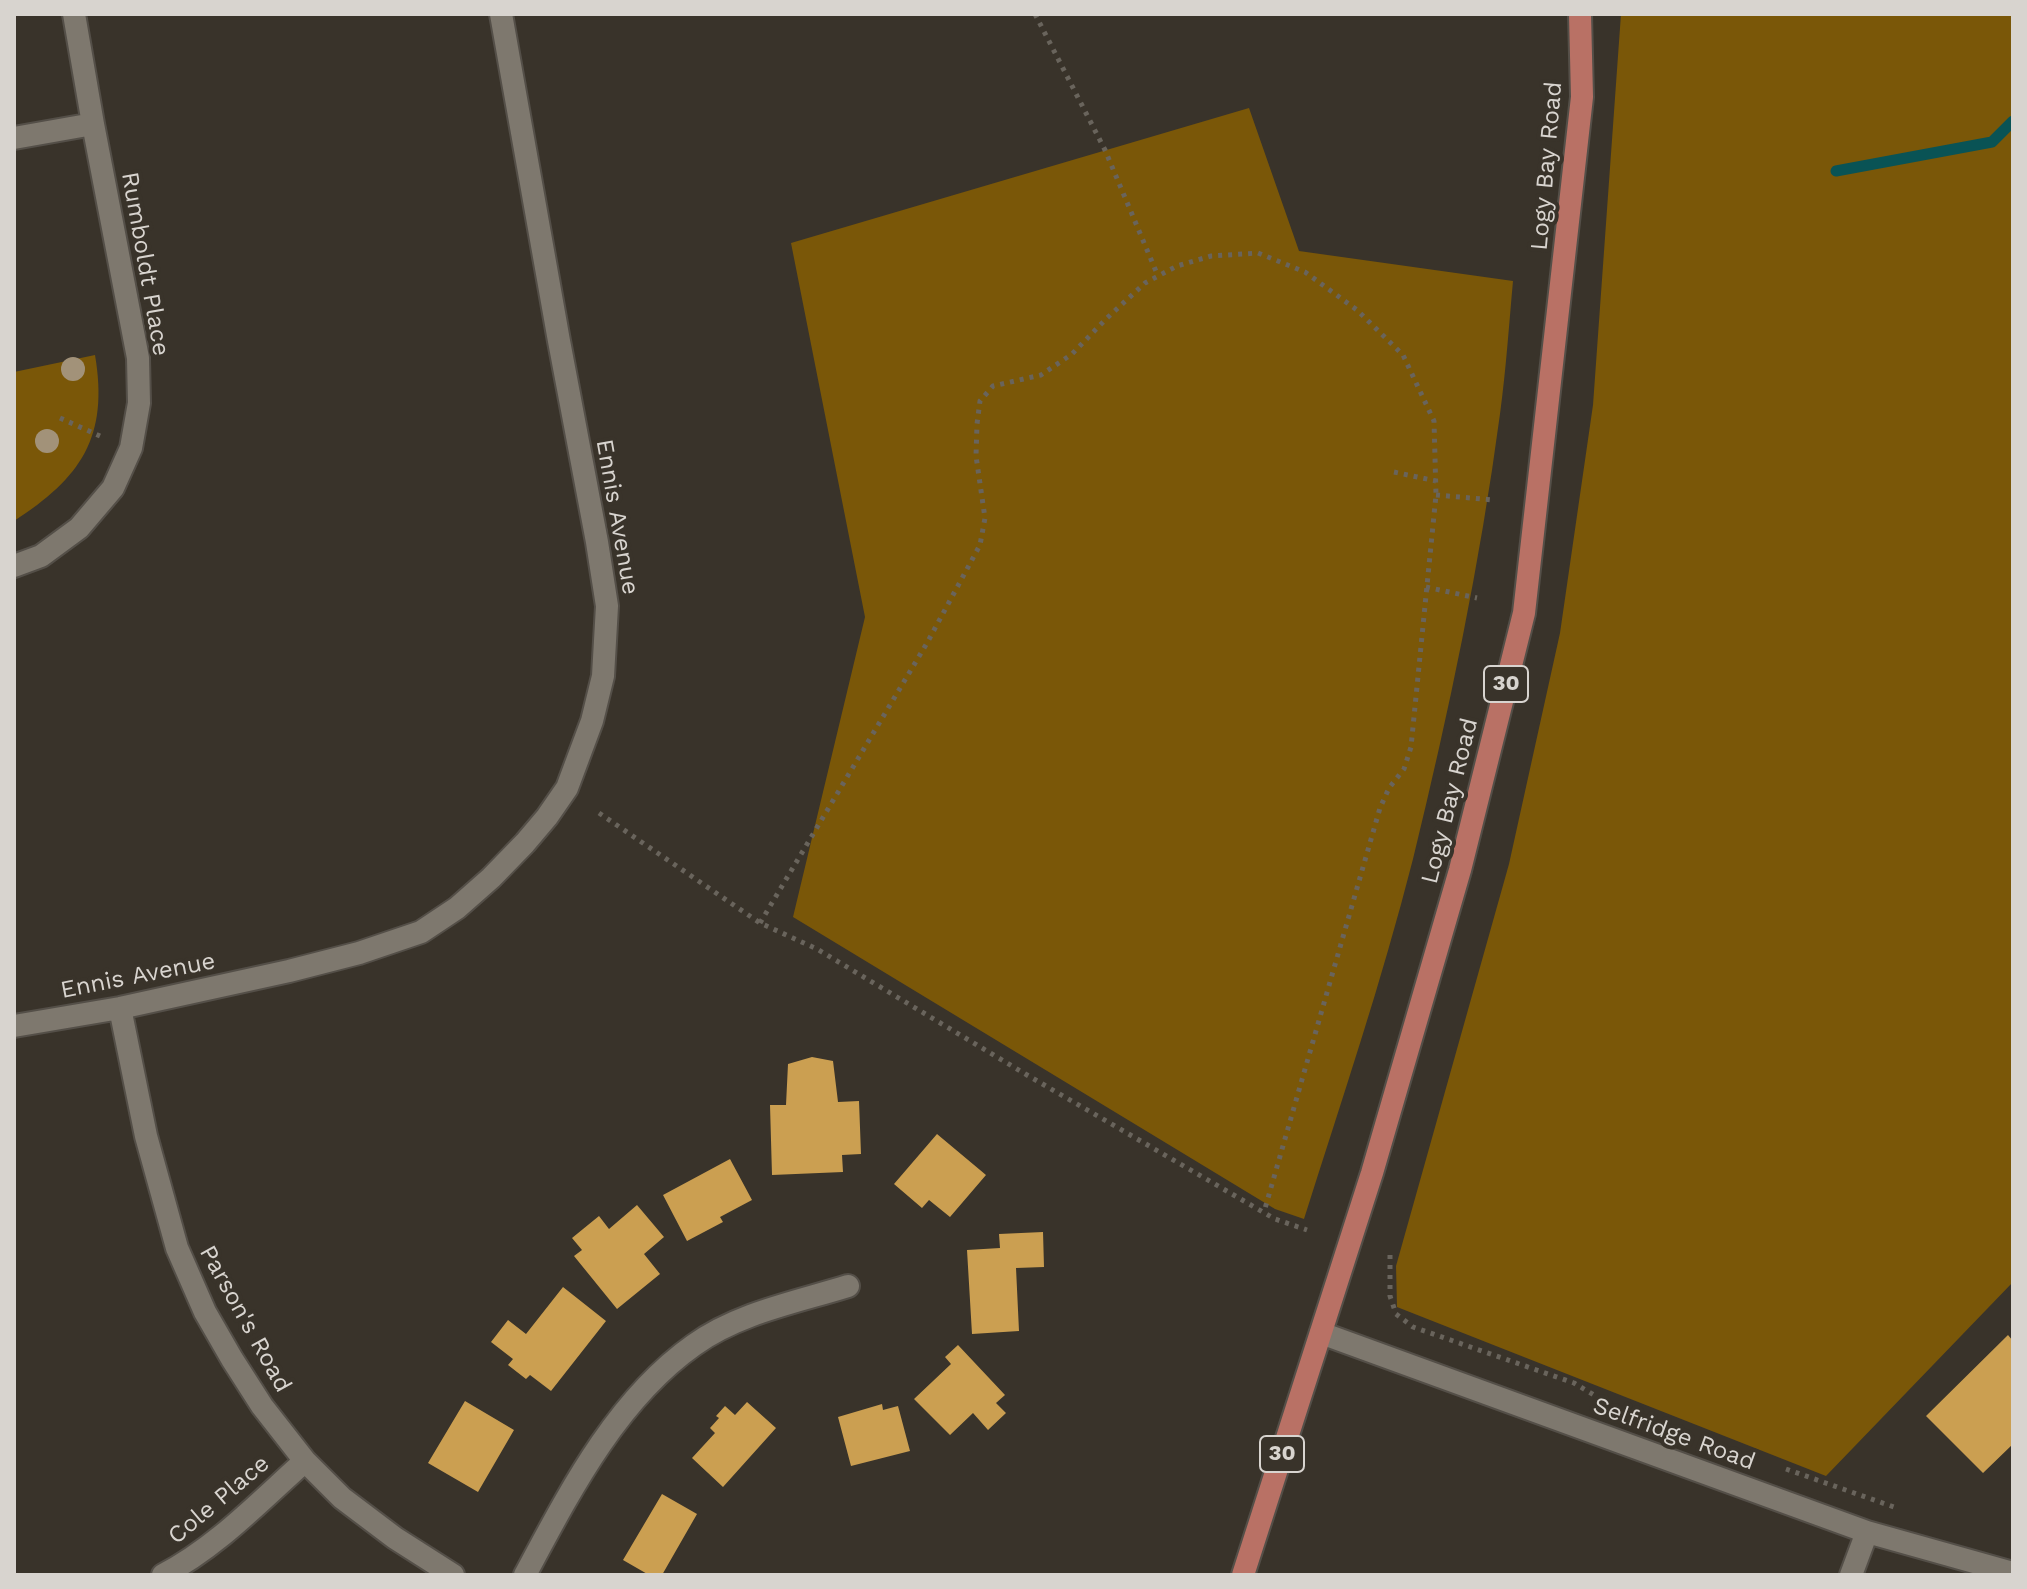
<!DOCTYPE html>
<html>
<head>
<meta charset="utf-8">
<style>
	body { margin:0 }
	#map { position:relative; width:2027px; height:1589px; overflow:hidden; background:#39332a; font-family:"Work Sans",sans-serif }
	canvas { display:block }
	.frame { position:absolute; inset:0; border:16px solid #d8d4cf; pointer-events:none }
</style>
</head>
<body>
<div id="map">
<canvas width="2027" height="1589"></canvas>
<div class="frame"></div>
</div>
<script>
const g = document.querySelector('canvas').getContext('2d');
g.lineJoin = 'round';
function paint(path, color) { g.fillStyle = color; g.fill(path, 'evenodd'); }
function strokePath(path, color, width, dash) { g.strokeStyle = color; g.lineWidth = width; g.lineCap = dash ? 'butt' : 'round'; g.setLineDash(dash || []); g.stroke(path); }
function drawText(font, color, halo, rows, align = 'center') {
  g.font = font + ' "Work Sans",sans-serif'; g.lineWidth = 8; g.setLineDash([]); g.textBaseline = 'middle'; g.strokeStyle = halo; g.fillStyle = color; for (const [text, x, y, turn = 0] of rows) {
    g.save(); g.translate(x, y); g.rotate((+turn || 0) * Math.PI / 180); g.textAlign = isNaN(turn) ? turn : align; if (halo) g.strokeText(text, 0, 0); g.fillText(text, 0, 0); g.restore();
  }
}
paint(new Path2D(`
	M 1621,14 L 2013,14 L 2013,1282 L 1826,1476 L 1397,1307 L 1396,1266 L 1509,864 L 1560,633 L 1593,405 Z
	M 1249,108 L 1299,251 L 1513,281 C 1509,325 1506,370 1500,414 C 1480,564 1449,712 1413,859 C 1382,981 1342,1099 1304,1219 L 1275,1209 L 793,917 L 865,617 L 791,243 Z
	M 95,355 C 109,437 81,478 14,521 L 14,372 Z`), '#7a5708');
strokePath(new Path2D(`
	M 1836,171 L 1992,142 L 2013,121`), '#095355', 11);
paint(new Path2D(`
	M 812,1057 L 833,1061 L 838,1102 L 859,1101 L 861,1154 L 842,1155 L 843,1172 L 772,1175 L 770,1105 L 786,1105 L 788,1064 Z
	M 937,1134 L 986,1175 L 950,1217 L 929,1200 L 922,1208 L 894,1184 Z
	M 730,1159 L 752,1200 L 720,1217 L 723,1222 L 687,1241 L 663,1195 Z
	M 637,1205 L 664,1237 L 644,1254 L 660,1274 L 617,1309 L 574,1256 L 582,1250 L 572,1238 L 599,1216 L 609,1229 Z
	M 1043,1232 L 1044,1267 L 1016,1268 L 1019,1331 L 972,1334 L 967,1250 L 1000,1248 L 999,1234 Z
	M 563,1287 L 606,1321 L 551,1391 L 530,1375 L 526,1379 L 508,1365 L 513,1359 L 491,1342 L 508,1320 L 526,1334 Z
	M 2008,1335 L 2013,1341 L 2013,1444 L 1983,1473 L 1926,1416 Z
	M 958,1345 L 1005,1395 L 996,1403 L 1006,1413 L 988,1430 L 973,1413 L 950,1435 L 914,1399 L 951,1364 L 945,1357 Z
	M 465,1401 L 514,1430 L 478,1492 L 428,1463 Z
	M 747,1402 L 776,1428 L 723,1487 L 692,1458 L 715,1433 L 710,1428 L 719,1418 L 716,1416 L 725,1406 L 735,1415 Z
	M 882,1404 L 883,1410 L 898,1406 L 910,1451 L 851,1466 L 838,1417 Z
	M 662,1494 L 697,1514 L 662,1575 L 649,1575 L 623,1560 Z`), '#cb9f51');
const minor = new Path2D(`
	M 14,138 L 93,124
	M 14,566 L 41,556 L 79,528 L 113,488 L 131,448 L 139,403 L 138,358 L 93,124 L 74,14
	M 120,1008 L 146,1136 L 177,1248 L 205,1312 L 232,1359 L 262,1406 L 305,1461 L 342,1498 L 395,1538 L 453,1575
	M 14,1026 L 120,1008 L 289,971 L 359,953 L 421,932 L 457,908 L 491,878 L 525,843 L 547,817 L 567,788 L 592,721 L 603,676 L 607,606 L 597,542 L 559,341 L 501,14
	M 1321,1333 L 1867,1532 L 2013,1573
	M 163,1575 C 217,1547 260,1501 305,1461
	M 525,1575 C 569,1493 616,1400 694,1345 C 738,1313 797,1302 848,1286
	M 1851,1575 L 1867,1532`);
const primary = new Path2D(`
	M 1243,1575 L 1372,1173 L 1460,870 L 1524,613 L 1582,97 L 1580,14`);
strokePath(minor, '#544f48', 26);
strokePath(primary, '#544f48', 26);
strokePath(new Path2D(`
	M 1035,14 L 1105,150 L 1158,276
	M 60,418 L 100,436
	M 1394,472 L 1436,481
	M 1436,495 L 1494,500
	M 1426,587 L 1477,598
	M 599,813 L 760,923 L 817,949 L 1027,1075 L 1275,1219 L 1307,1230
	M 760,923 L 927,643 L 980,545 L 985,518 L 976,456 L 977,424 L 980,401 L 993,386 L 1041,375 L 1072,354 L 1106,319 L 1145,283 L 1177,266 L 1211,256 L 1258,253 L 1305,272 L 1357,310 L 1403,355 L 1434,421 L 1436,495 L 1411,747 L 1404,769 L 1389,788 L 1380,808 L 1264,1212
	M 1390,1255 L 1390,1296 L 1396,1314 L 1413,1327 L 1574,1383 L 1612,1406
	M 1786,1469 L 1894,1507`), '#69645c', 5, [4, 6]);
strokePath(minor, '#7e786e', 22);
strokePath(primary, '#b97165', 22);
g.fillStyle = '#a29279';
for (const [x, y] of [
	[73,369],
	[47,441]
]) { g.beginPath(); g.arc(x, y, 12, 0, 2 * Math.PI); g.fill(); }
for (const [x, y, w] of [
	[1506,684,44],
	[1282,1454,44]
]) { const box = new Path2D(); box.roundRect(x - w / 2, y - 18, w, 36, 6); g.fillStyle = '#39332a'; g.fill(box); strokePath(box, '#d8d4cf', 2); }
drawText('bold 22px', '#d8d4cf', null, [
	["30",1506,684],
	["30",1282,1454]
]);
drawText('24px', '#d8d4cf', '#39332a', [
	["Logy Bay Road",1547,166,-85],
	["Rumboldt Place",145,264,80],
	["Ennis Avenue",617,517,80],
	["Logy Bay Road",1450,801,-76],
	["Ennis Avenue",138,976,-11],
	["Parson's Road",245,1319,61],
	["Selfridge Road",1674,1434,20],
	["Cole Place",219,1500,-40]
]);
</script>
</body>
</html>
